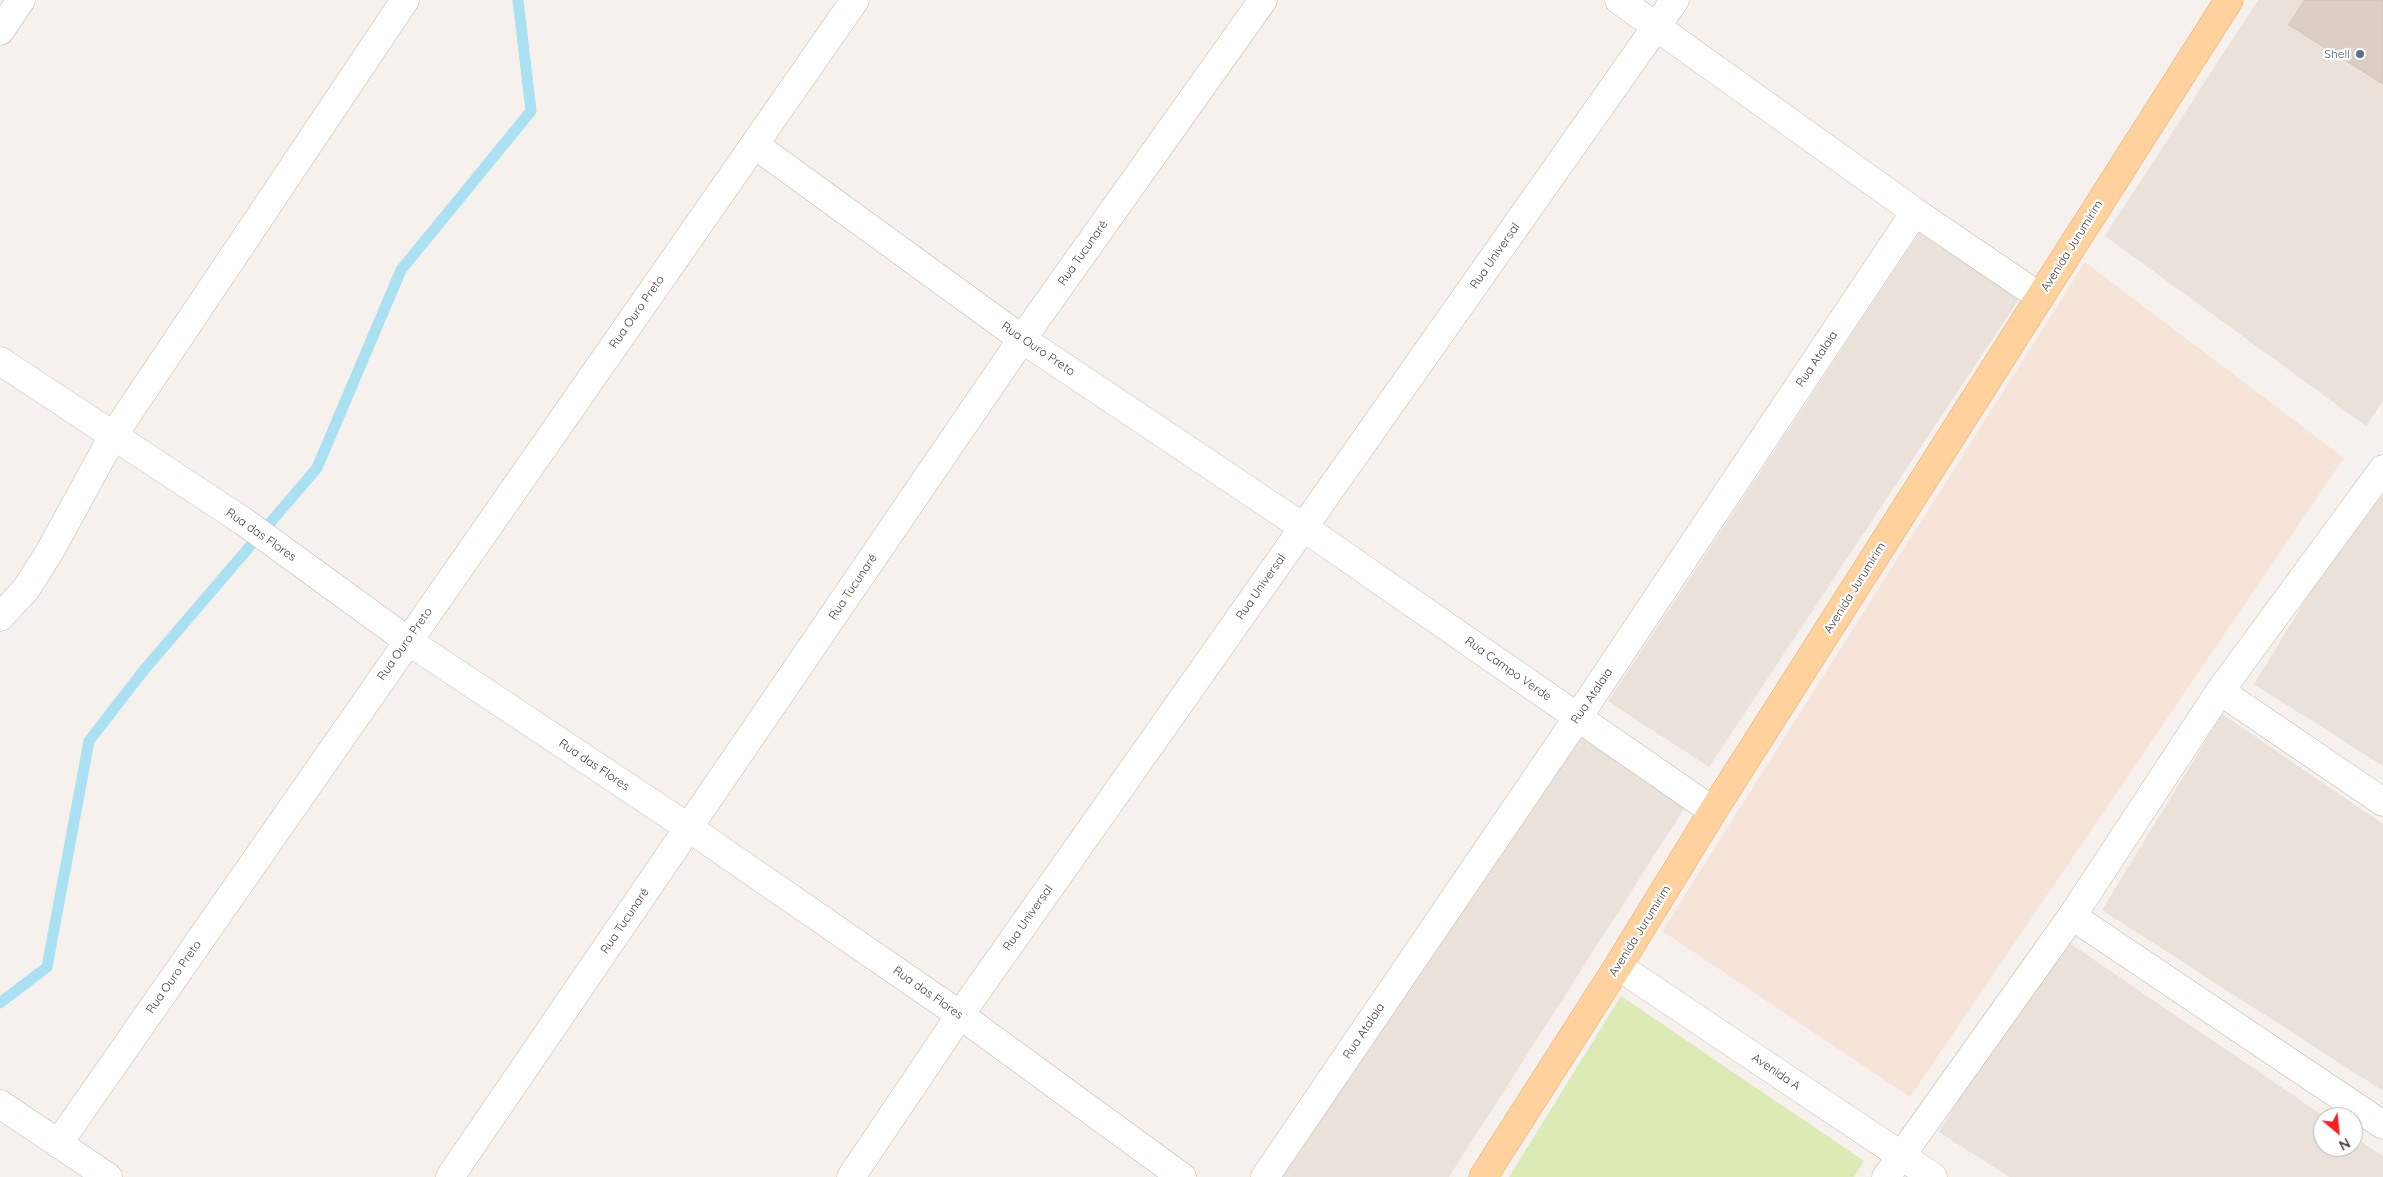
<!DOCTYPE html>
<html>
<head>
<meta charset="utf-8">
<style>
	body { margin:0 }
	#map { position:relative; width:2383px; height:1177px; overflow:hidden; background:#f6f1ec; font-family:Quicksand,sans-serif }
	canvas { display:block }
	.north { position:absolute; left:2313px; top:1107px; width:50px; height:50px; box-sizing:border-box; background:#fff; border:1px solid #b7b3b0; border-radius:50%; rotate:152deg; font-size:14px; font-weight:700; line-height:20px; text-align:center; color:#4b4139 }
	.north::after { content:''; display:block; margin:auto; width:18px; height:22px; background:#fc1d23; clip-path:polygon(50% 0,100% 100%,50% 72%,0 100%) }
</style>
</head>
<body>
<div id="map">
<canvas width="2383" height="1177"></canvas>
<div class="north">N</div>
</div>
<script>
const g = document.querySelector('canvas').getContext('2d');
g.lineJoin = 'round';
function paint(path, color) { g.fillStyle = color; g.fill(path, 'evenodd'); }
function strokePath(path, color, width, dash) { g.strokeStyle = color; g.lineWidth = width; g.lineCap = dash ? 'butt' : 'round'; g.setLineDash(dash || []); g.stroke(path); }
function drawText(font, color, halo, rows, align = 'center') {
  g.font = font + ' Quicksand,sans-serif'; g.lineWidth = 4.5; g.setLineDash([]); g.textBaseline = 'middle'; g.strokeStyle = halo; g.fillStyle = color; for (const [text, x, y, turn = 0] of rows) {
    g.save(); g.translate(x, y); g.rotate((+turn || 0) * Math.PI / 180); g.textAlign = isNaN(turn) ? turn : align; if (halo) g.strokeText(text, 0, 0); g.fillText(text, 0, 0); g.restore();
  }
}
paint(new Path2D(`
	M 2258,0 L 2383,0 L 2383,401 L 2366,426 L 2105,236 Z
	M 1919,233 L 2019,299 L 1709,767 L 1608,701 Z
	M 2374,488 L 2383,494 L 2383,766 L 2254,684 Z
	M 2222,714 L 2383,824 L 2383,1091 L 2102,910 Z
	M 1581,730 L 1687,804 L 1449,1177 L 1277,1177 Z
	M 2059,936 L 2325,1117 L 2323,1117 L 2323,1147 L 2353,1147 L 2353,1136 L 2383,1156 L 2383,1177 L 2009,1177 L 1939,1132 Z`), '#eae2da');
paint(new Path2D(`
	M 2085,262 L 2344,458 L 1910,1097 L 1662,931 Z`), '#f7e4d8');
paint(new Path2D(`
	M 1621,996 L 1864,1161 L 1854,1177 L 1509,1177 Z`), '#dceab5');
strokePath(new Path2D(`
	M 0,1003 L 47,967 L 89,741 L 144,670 L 317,468 L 401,270 L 531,111 L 518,0`), '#a9e1f2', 11);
const building = new Path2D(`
	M 2305,0 L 2383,0 L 2383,84 L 2289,25 Z`);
paint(building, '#dbcec4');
strokePath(building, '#d3c1b4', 1);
const minor = new Path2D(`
	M 1619,0 L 1915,212 L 2040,297
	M 0,31 L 21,0
	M 755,145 L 1022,339 L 1303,527 L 1713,811
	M 0,361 L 243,521 L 408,641 L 689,828 L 960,1015 L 1182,1177
	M 0,617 L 26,589 L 50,551 L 113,436 L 405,0
	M 2220,691 L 2383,802
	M 2072,916 L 2383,1125
	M 1618,966 L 1933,1177
	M 0,1104 L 108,1177
	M 58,1144 L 855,0
	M 450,1177 L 1022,339 L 1263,0
	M 851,1177 L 960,1015 L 1675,0
	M 1265,1177 L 1578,717 L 1915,212
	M 1886,1177 L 2072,916 L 2220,691 L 2383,469`);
const major = new Path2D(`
	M 1483,1177 L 1618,966 L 1713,811 L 2229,0`);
strokePath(minor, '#c2b7ae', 29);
strokePath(major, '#e6aa6a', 29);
strokePath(minor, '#fff', 28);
strokePath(major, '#ffd19c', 28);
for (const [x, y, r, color] of [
	[2360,54,5,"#5c6f8a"]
]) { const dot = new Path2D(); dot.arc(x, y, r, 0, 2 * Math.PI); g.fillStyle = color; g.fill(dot); strokePath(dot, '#fff', 2); }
drawText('12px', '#4e5e75', '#fff', [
	["Shell",2350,54]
], 'right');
drawText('12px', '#4b4139', '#fff', [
	["Avenida Jurumirim",2072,246,-58],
	["Rua Tucunaré",1083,253,-55],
	["Rua Universal",1495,256,-55],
	["Rua Ouro Preto",637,312,-55],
	["Rua Ouro Preto",1038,349,34],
	["Rua Atalaia",1817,359,-56],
	["Rua das Flores",261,535,35],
	["Rua Tucunaré",853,587,-56],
	["Rua Universal",1261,587,-55],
	["Avenida Jurumirim",1855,588,-58],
	["Rua Ouro Preto",405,644,-55],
	["Rua Campo Verde",1508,669,35],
	["Rua Atalaia",1592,696,-56],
	["Rua das Flores",594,765,34],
	["Rua Universal",1028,918,-55],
	["Rua Tucunaré",625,921,-56],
	["Avenida Jurumirim",1640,931,-58],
	["Rua Ouro Preto",174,977,-55],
	["Rua das Flores",928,993,35],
	["Rua Atalaia",1364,1031,-56],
	["Avenida A",1776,1072,34]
]);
</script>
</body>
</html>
